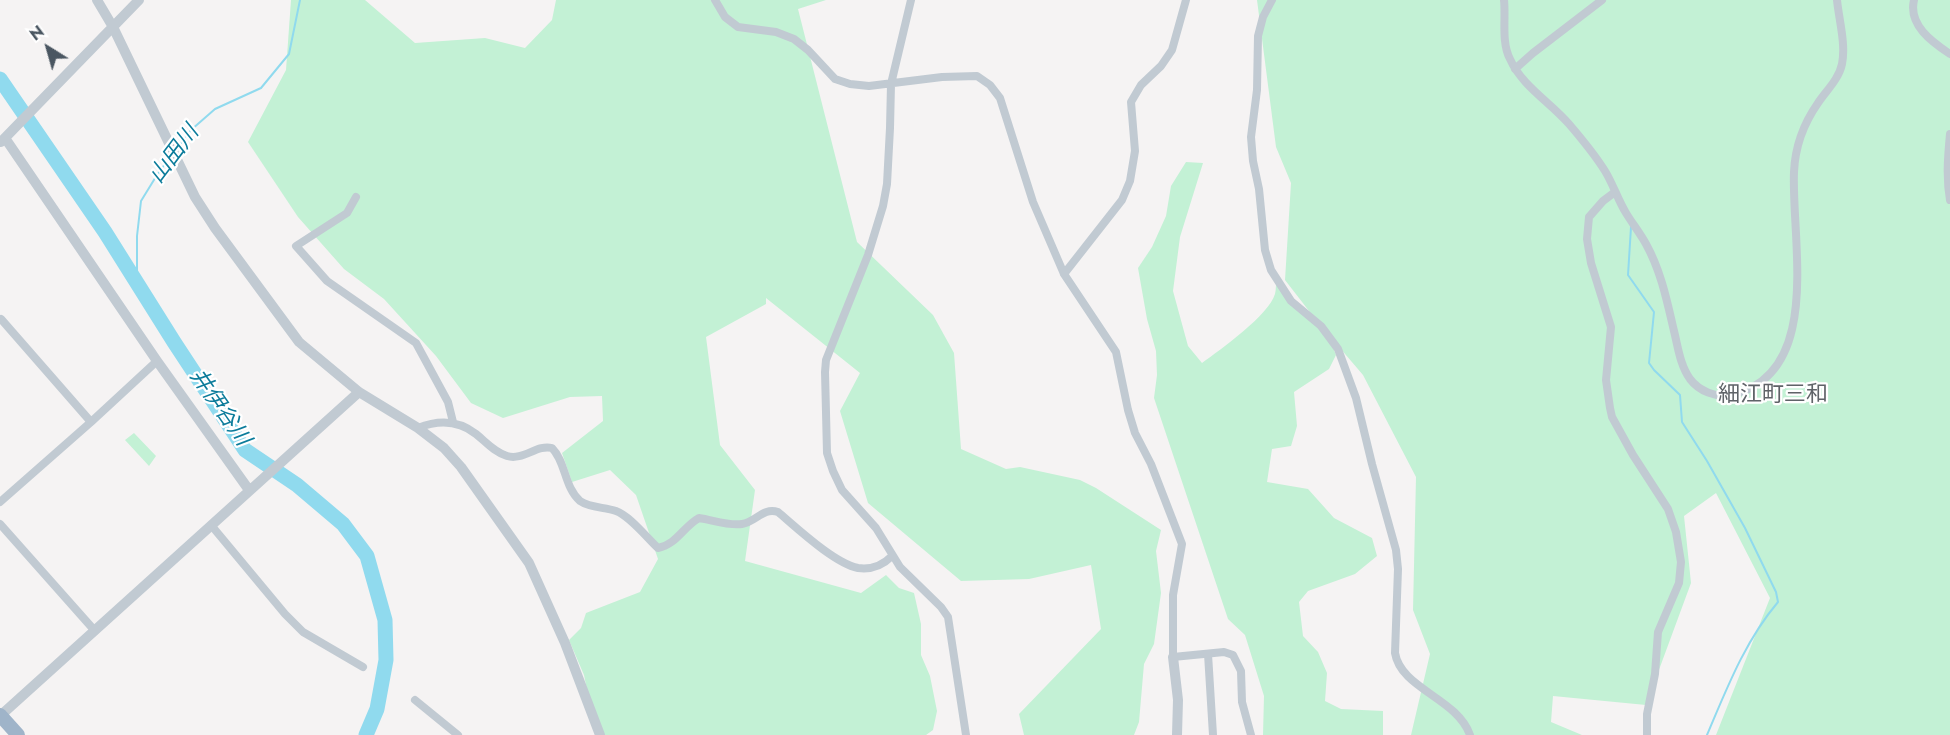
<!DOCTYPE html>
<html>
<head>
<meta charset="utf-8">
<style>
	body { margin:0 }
	#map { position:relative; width:1950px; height:735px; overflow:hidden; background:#f5f3f3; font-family:Jost,sans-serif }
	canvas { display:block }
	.north { position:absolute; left:18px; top:18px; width:60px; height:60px; -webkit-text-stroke:4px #fff; paint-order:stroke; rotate:323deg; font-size:16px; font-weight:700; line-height:24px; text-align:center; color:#4a5661 }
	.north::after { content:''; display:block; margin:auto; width:21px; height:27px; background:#4a5661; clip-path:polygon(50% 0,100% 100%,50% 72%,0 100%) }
</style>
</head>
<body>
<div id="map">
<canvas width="1950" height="735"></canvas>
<div class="north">N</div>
</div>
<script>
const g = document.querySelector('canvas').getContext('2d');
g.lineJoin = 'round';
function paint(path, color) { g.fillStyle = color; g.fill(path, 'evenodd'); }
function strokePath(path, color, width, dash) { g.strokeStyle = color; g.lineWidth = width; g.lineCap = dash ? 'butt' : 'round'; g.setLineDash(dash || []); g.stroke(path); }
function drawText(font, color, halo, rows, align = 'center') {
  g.font = font + ' Jost,"Noto Sans JP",sans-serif'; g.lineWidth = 4.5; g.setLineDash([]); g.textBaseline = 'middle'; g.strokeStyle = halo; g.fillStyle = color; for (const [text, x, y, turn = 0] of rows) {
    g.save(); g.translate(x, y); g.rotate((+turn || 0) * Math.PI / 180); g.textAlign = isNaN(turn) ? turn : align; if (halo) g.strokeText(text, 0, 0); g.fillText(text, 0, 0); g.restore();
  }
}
paint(new Path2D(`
	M 291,0 L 365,0 L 415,43 L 485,38 L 525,48 L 552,20 L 556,0 L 826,0 L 798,9 L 857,242 L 933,315 L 954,353 L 961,449 L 1006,469 L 1020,467 L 1080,480 L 1096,488 L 1161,530 L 1156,551 L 1161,593 L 1154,644 L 1144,664 L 1139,722 L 1134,735 L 1024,735 L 1019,714 L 1101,629 L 1091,565 L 1029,579 L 961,581 L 868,503 L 840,411 L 860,373 L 766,298 L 766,304 L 706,337 L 720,445 L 755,490 L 745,561 L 861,593 L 886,575 L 899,588 L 914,593 L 921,624 L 921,655 L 930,676 L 937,711 L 933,730 L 926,735 L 603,735 L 591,710 L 584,675 L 569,640 L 581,628 L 586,613 L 640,592 L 658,559 L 636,495 L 610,470 L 572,482 L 562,453 L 603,421 L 602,396 L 570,397 L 503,418 L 471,403 L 436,356 L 384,299 L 344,269 L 298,217 L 248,142 L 286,70 Z
	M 1257,0 L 1950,0 L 1950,735 L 1716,735 L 1770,598 L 1716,493 L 1684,516 L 1691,583 L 1646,705 L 1553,696 L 1551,722 L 1582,735 L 1411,735 L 1430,654 L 1413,610 L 1416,477 L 1363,375 L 1328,334 L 1336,355 L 1329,369 L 1294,392 L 1297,426 L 1291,446 L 1272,449 L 1267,482 L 1308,489 L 1334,518 L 1372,538 L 1377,556 L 1355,574 L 1308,591 L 1299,602 L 1303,636 L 1318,652 L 1327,673 L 1325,701 L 1341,709 L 1383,711 L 1383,735 L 1263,735 L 1264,696 L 1245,635 L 1228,619 L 1154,398 L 1157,375 L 1156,351 L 1147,319 L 1138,268 L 1152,247 L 1166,216 L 1171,186 L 1186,162 L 1203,163 L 1180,237 L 1173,291 L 1188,346 L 1202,363 C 1220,350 1269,315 1275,294 C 1276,290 1276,284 1276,280 L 1323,329 L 1285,280 L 1291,183 L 1276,147 Z
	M 134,433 L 156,456 L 149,466 L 125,440 Z`), '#c3f1d5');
strokePath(new Path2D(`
	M 176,150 L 191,130 L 215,109 L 261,88 L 289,54 L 300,0
	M 1631,227 L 1628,275 L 1654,312 L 1649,363 L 1654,370 L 1680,395 L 1682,422 L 1707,461 L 1745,528 L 1776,592 L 1778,602 C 1745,641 1727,688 1707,735
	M 137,283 L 137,236 L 141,201 L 157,175 L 170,157`), '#90daee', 2);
strokePath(new Path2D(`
	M 0,79 L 105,232 L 174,342 L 245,450 L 297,485 L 343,524 L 367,556 L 385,620 L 386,660 L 377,709 L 366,735`), '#90daee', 15);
strokePath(new Path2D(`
	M 715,0 L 725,17 L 738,27 L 776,32 L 794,39 L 808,50 L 835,79 L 850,84 L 869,86 L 942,77 L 977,76 L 990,85 L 1000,98 L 1033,202 L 1064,274 L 1116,352 L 1128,410 L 1135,433 L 1151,464 L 1182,544 L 1173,595 L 1173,657 L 1224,652 L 1233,655 L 1241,671 L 1242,702 L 1251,735
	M 911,0 L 891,84 L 890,128 L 887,184 L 883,206 L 868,255 L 826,360 L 825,372 L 827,453 L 833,471 L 842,490 L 876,528 L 900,567 L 941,607 L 948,617 L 966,735
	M 1272,0 L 1263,17 L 1258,36 L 1257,90 L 1251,137 L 1253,161 L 1259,189 L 1265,250 L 1271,270 L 1291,301 L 1321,326 L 1338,349 L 1356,398 L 1372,464 L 1396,550 L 1398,569 L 1395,653 C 1401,689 1457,698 1470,735
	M 1504,0 C 1506,18 1501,42 1510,59 C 1522,86 1550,102 1569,124 C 1581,138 1595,155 1605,171 C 1613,184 1618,200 1626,213 C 1632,223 1640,233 1646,244 C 1661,271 1667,301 1674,331 C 1678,347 1680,365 1690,379 C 1699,391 1716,398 1731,395 C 1824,375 1791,240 1794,172 C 1795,148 1804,123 1818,103 C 1826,91 1839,79 1842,64 C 1846,44 1839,20 1837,0
	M 1914,0 C 1908,25 1932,42 1950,54
	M 1515,69 L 1533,53 L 1602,0
	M 1950,134 C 1948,156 1946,177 1950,200
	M 1615,192 L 1603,201 L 1589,217 L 1587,239 L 1591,263 L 1611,327 L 1606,380 L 1610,408 L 1612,417 L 1633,455 L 1668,509 L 1676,532 L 1681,562 L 1679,583 L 1658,632 L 1655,674 L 1647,714 L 1647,735
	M 356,197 L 347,213 L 296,246 L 327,281 L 416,343 L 448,402 L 453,422
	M 1064,274 L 1122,200 L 1130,181 L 1135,151 L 1131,102 L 1141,85 L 1161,66 L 1172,50 L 1186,0
	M 1,319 L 91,422
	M 418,428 C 438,420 458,420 476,434 C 486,442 494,452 507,456 C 523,461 537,444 552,448 C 566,462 564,487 580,501 C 590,508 605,507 616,511 C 630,516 647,538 658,548 C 677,544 683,527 699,518 C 713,520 728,526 742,524 C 756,522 763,507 778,512 C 797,528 834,563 858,568 C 872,570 883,565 892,556
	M 0,502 L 91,422 L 157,361
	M 0,524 L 95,631
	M 211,525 L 285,614 L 303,632 L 363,667
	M 1208,654 L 1213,735
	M 415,700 L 458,735`), '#c1cad2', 8);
strokePath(new Path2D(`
	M 97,0 L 113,27 L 195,197 L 215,228 L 299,342 L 359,392 L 418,428 L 444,448 L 461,467 L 529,563 L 565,643 L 600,735
	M 5,138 L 157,361 L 249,490
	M 1,142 L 139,0
	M 1173,657 L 1178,700 L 1177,735
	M 0,716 L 359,392`), '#c1cad2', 10);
strokePath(new Path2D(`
	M 0,715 L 18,735`), '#9fb4c9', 14);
drawText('italic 22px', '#0c7c9b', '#fff', [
	["山田川",175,155,-53],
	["井伊谷川",219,408,55]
]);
drawText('22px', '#5f6368', '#fff', [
	["細江町三和",1773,396]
]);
</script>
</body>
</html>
